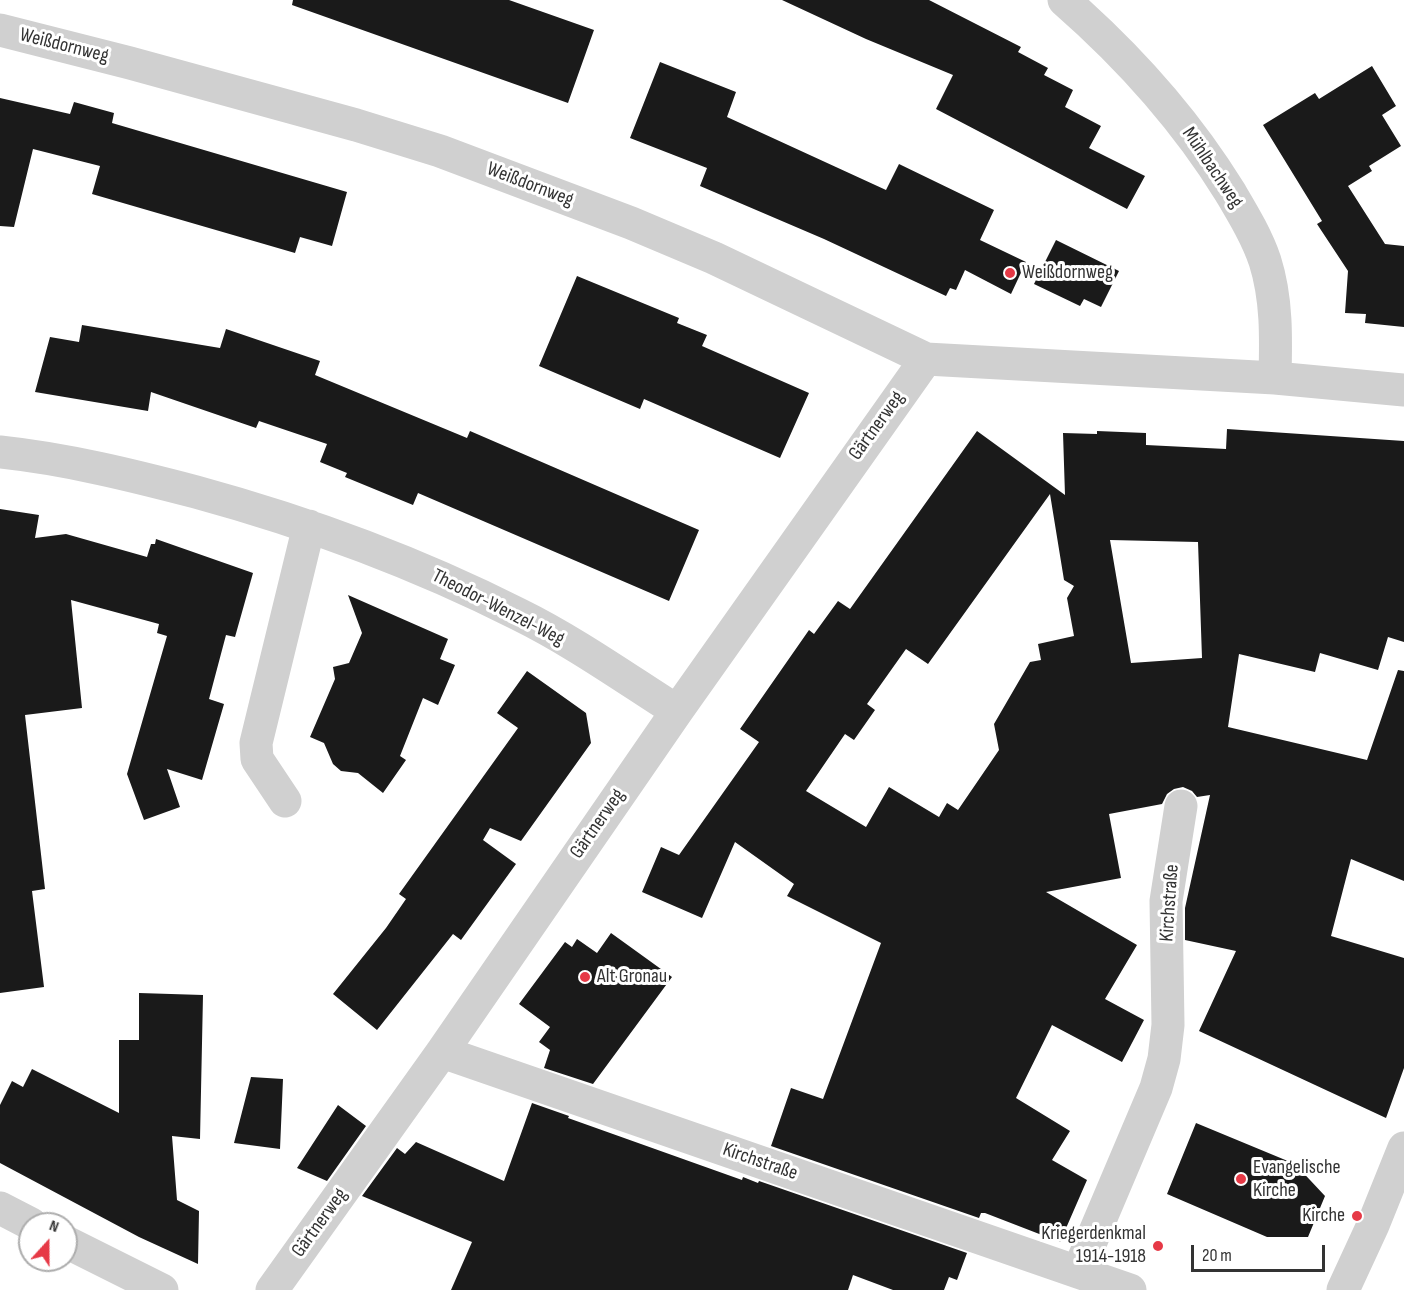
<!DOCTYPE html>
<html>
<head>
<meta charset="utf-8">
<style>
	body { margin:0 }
	#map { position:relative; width:1404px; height:1290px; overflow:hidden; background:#fff; font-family:"Sofia Sans Condensed",sans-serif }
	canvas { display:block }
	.north { position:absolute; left:18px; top:1212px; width:60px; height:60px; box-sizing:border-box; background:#fff; border:2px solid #adadad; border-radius:50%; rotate:21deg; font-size:16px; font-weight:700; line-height:24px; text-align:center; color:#333 }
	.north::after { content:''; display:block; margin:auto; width:21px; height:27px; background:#e63946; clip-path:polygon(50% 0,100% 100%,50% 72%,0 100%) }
	.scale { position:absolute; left:1191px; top:1245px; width:134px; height:27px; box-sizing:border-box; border:3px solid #333; border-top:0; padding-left:8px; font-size:18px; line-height:21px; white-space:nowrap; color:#333; -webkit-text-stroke:4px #fff; paint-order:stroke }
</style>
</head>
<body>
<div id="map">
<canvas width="1404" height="1290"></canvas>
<div class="north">N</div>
<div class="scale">20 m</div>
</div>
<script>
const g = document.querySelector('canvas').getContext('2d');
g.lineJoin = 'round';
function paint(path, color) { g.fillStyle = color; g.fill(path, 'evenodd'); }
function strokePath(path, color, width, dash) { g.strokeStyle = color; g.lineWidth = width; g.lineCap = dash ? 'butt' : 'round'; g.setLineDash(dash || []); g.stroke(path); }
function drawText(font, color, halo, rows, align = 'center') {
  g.font = font + ' "Sofia Sans Condensed",sans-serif'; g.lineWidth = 6; g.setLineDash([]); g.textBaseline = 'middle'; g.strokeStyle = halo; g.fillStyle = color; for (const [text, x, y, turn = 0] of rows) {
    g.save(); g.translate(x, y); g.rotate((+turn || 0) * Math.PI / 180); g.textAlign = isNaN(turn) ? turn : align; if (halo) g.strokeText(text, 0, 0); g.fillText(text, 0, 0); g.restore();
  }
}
paint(new Path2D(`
	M 293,0 L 509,0 L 594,30 L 568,103 L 292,5 Z
	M 782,0 L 929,0 L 1021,47 L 1018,52 L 1048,68 L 1044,75 L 1073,90 L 1065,107 L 1101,126 L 1089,148 L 1145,176 L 1127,209 L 936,109 L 953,75 L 866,39 Z
	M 660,62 L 736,92 L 727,117 L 886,190 L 899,164 L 994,210 L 980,240 L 1026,262 L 1011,294 L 965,270 L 956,290 L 950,288 L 946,296 L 824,239 L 700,186 L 707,168 L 630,138 Z
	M 1372,66 L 1396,106 L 1382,115 L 1401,146 L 1369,166 L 1372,171 L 1348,186 L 1385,244 L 1404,246 L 1404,327 L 1365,323 L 1366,314 L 1345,313 L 1348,271 L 1317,224 L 1322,221 L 1263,125 L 1315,93 L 1319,99 Z
	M 0,98 L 70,114 L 74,102 L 114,113 L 112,123 L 347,192 L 332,246 L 300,237 L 295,253 L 92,194 L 100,166 L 33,149 L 14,227 L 0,226 Z
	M 1056,240 L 1119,271 L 1101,307 L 1084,299 L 1080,306 L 1034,284 Z
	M 577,276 L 679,318 L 677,323 L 707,335 L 702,346 L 809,393 L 780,458 L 644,399 L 640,409 L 539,366 Z
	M 82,325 L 220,348 L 226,329 L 320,361 L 315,375 L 467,438 L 470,431 L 699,530 L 669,601 L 418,493 L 413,505 L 345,477 L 347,473 L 320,462 L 327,444 L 259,421 L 256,428 L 151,392 L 148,411 L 35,392 L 50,337 L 79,342 Z
	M 1227,429 L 1404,441 L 1404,642 L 1388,637 L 1378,670 L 1320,653 L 1315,672 L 1239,654 L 1228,727 L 1367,760 L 1398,670 L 1404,671 L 1404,881 L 1351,859 L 1331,936 L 1404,958 L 1404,1068 L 1386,1118 L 1199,1031 L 1236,951 L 1185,940 L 1185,908 L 1210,795 L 1197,797 L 1192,791 L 1183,787 L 1174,789 L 1167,794 L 1162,804 L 1109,814 L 1121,878 L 1046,892 L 1137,945 L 1105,999 L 1144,1020 L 1122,1062 L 1052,1025 L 1016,1098 L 1070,1131 L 1052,1160 L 1087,1180 L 1060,1242 L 985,1213 L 981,1213 L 979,1218 L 771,1146 L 791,1088 L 823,1099 L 881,943 L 787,896 L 794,884 L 735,842 L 702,918 L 642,892 L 661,847 L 679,855 L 759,742 L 740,729 L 809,630 L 814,634 L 838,601 L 850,609 L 977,431 L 1065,495 L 1063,433 L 1097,434 L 1097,431 L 1146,433 L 1146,445 L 1226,449 ZM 1050,494 L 1064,580 L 1074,586 L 1067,598 L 1074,636 L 1038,644 L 1041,660 L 1030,662 L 994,724 L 999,750 L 958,810 L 947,803 L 939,817 L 889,787 L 866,827 L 806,791 L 845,734 L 854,740 L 875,710 L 867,704 L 906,649 L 928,664 ZM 1110,540 L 1198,542 L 1202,658 L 1131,663 Z
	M 0,509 L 39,515 L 35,538 L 66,534 L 147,557 L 151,544 L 155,544 L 156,539 L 253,573 L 235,637 L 226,635 L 209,699 L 224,704 L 202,780 L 167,769 L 180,807 L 144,820 L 127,774 L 167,636 L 157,633 L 159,624 L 71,600 L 82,708 L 25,715 L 45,889 L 32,891 L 44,987 L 0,993 Z
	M 348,595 L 448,639 L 440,659 L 455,665 L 438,705 L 423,698 L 400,756 L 406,760 L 383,793 L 358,773 L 341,771 L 333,764 L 324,743 L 310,737 L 335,679 L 333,667 L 349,663 L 362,633 Z
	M 527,671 L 586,713 L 591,743 L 521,841 L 490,828 L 483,840 L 516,864 L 461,940 L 453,934 L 377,1030 L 333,994 L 386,928 L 406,899 L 399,894 L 518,728 L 497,713 Z
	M 611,933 L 672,977 L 593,1084 L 544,1068 L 550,1050 L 539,1042 L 550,1027 L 519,1004 L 565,942 L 572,947 L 577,939 L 597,953 Z
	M 139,993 L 203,995 L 200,1139 L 172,1136 L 177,1200 L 199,1211 L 198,1264 L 139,1237 L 0,1163 L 0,1105 L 12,1081 L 23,1087 L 32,1069 L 119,1113 L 119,1040 L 139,1040 Z
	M 251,1077 L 283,1079 L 280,1149 L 234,1143 Z
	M 532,1103 L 569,1116 L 568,1118 L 742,1180 L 743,1177 L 758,1183 L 759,1181 L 967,1253 L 957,1280 L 949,1277 L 944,1290 L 893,1290 L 853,1275 L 848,1290 L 451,1290 L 472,1242 L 362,1196 L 397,1148 L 405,1154 L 416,1142 L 504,1181 Z
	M 338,1105 L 366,1126 L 327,1181 L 297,1168 Z
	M 1196,1123 L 1295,1164 L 1325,1196 L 1308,1237 L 1267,1237 L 1167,1194 Z`), '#1a1a1a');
strokePath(new Path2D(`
	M 1064,0 C 1128,56 1185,119 1230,192 C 1243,214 1257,237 1265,261 C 1277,299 1276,338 1275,378
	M 0,30 L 130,63 L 356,125 L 440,151 L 631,223 L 714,258 L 926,359 L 1275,378 L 1404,390
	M 0,452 C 66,459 131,475 196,492 C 306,522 415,562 518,614 C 573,641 625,678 677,711
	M 285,801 L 257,759 L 256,743 L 309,526
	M 442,1052 L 1130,1290
	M 0,1208 L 31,1224
	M 66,1242 L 162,1290
	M 1078,1272 L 1156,1088 L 1164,1059 L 1168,1025 L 1166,901 L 1181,806
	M 272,1290 L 442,1052 L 677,711 L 926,359
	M 1343,1290 L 1373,1225 L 1404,1148`), '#d0d0d0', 33);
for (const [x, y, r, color] of [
	[1010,273,6,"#e63946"],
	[585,977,6,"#e63946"],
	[1241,1179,6,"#e63946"],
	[1357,1216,6,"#e63946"],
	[1158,1246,6,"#e63946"]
]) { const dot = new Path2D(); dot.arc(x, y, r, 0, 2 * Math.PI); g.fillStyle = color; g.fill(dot); strokePath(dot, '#fff', 2); }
drawText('20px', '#333', '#fff', [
	["Weißdornweg",64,46,14],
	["Mühlbachweg",1212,168,56],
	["Weißdornweg",530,185,21],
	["Gärtnerweg",877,426,-54],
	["Theodor-Wenzel-Weg",498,608,27],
	["Gärtnerweg",598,824,-55],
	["Kirchstraße",1170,903,-86],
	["Kirchstraße",760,1162,19],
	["Gärtnerweg",320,1223,-54]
]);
drawText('20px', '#333', '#fff', [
	["Weißdornweg",1022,273],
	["Alt Gronau",597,977],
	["Evangelische",1253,1168],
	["Kirche",1253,1191],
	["Kirche",1345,1216,"right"],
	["Kriegerdenkmal",1146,1234,"right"],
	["1914-1918",1146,1257,"right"]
], 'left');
</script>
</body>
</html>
